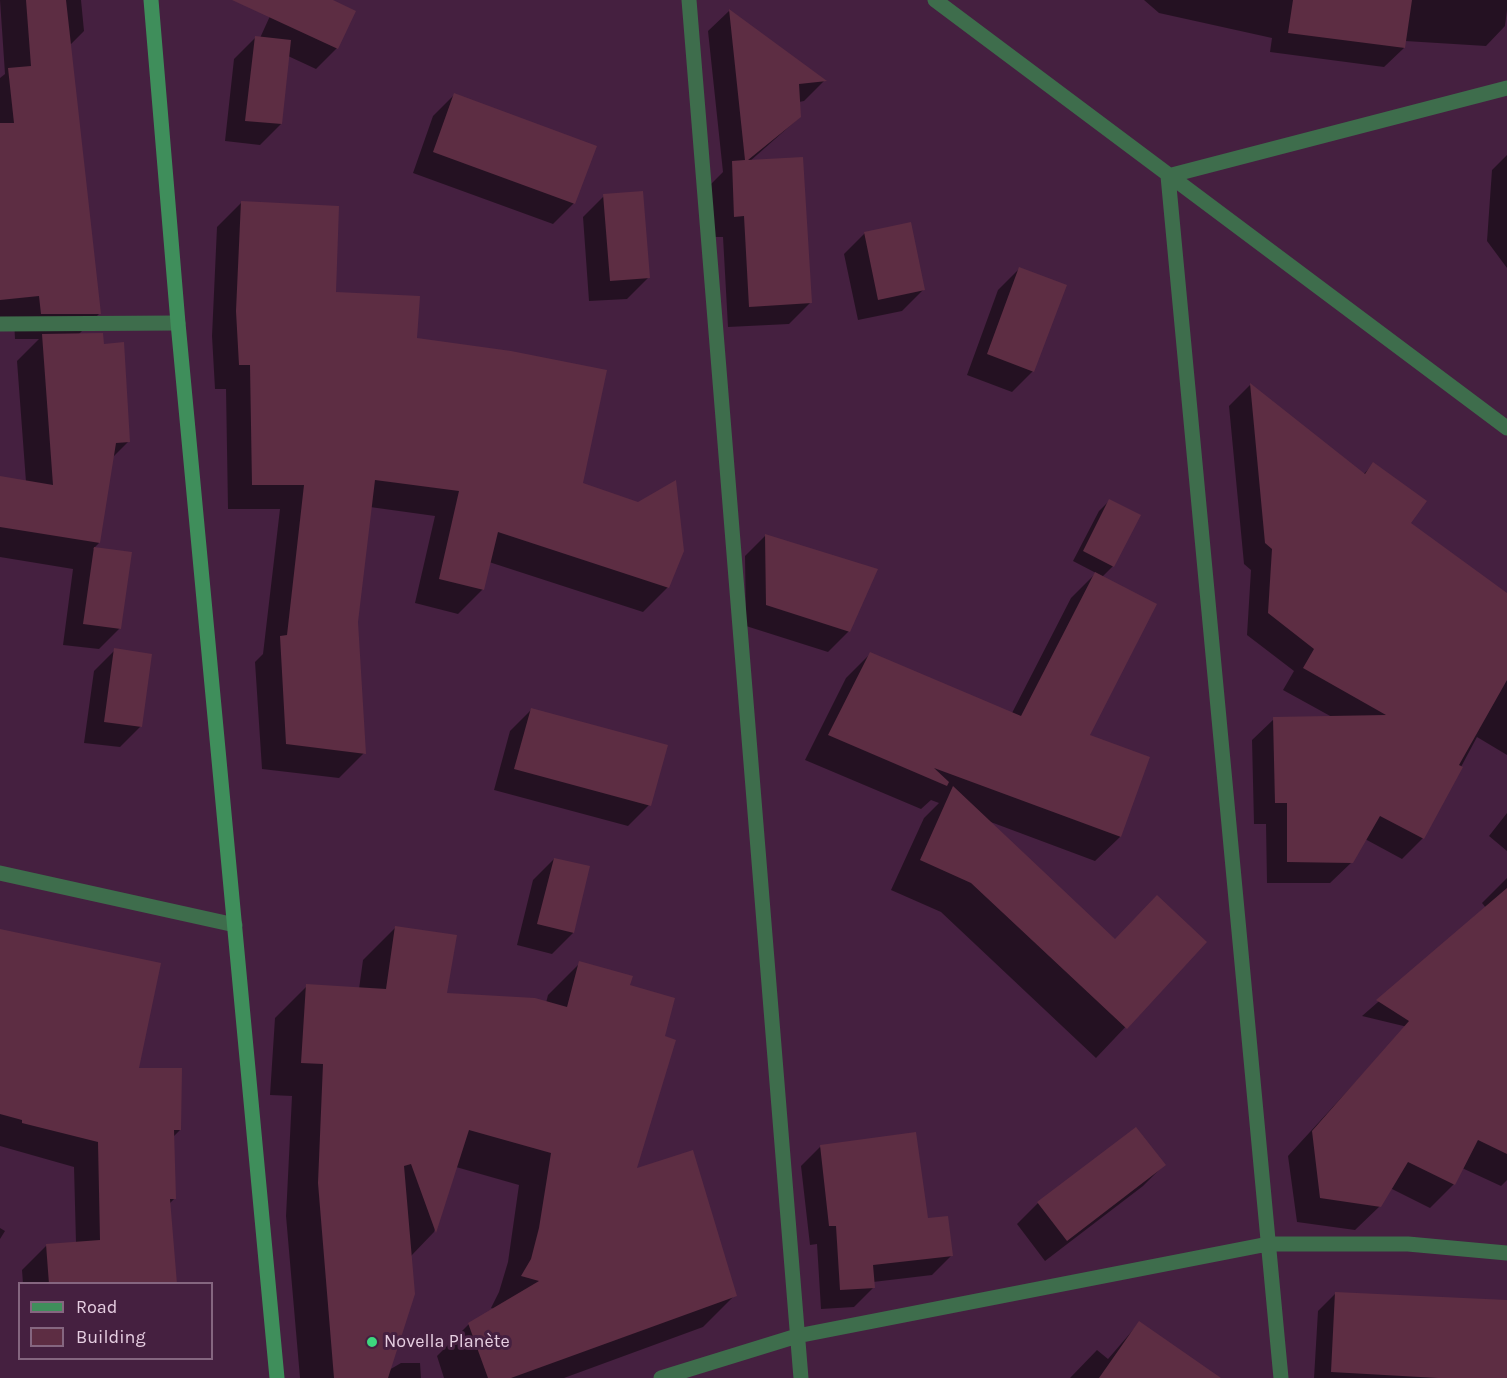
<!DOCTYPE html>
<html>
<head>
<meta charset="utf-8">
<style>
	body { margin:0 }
	#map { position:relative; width:1507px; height:1378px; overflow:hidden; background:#452040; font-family:Karla,sans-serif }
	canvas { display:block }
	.legend { position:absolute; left:18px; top:1282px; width:195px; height:78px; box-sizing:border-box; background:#452040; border:2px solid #856680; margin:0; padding:8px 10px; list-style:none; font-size:18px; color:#e6cee1 }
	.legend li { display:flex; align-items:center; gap:12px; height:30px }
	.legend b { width:30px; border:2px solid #856680 }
</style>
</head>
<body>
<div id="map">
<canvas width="1507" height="1378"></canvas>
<ul class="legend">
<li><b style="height:8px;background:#3f8e5b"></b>Road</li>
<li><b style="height:16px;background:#5d2d43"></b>Building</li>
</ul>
</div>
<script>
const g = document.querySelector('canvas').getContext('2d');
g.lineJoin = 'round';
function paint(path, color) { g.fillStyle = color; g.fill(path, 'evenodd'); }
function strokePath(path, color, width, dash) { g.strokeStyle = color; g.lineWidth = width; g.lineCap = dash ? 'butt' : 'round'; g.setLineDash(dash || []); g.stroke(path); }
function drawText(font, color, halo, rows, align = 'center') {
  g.font = font + ' Karla,sans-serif'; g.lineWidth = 6; g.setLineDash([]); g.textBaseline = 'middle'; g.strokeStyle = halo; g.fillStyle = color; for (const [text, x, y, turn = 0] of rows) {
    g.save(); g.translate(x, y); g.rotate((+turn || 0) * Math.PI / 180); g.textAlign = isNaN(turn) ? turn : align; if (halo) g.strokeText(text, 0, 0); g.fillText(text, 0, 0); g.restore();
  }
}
paint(new Path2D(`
	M 0,0 L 81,0 L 84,31 L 70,45 L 100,313 L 78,335 L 103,345 L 128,442 L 112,458 L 99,543 L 93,549 L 130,553 L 120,628 L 99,649 L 63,645 L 73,569 L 0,557 L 0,478 L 26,482 L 17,361 L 39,339 L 15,339 L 14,321 L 0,322 L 0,78 L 5,74 Z
	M 280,0 L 329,0 L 337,48 L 316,69 L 288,56 L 281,124 L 260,145 L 225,141 L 234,59 L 255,38 L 260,38 L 275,5 Z
	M 1144,0 L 1507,0 L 1507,10 L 1505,26 L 1486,46 L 1405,41 L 1404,48 L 1384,67 L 1270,52 L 1272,38 L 1159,13 Z
	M 729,11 L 824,81 L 804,101 L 799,102 L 800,117 L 749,162 L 810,303 L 789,324 L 728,327 L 723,237 L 714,237 L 711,184 L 723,172 L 708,31 Z
	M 454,95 L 574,203 L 553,224 L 413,173 L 433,116 Z
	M 1507,155 L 1507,268 L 1487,241 L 1492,170 Z
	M 604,196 L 648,278 L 627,299 L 589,301 L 583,217 Z
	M 242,202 L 334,294 L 416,340 L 581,484 L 668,587 L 643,612 L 489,562 L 483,589 L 458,614 L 415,603 L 435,516 L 370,507 L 356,622 L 364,753 L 339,778 L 262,769 L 255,662 L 263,654 L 280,509 L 228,509 L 226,389 L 215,389 L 212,336 L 217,227 Z
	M 865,233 L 923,290 L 902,311 L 858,320 L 844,254 Z
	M 1019,269 L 1033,371 L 1012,392 L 967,375 L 998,290 Z
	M 1250,385 L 1363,475 L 1373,464 L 1409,523 L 1507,595 L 1507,755 L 1477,737 L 1423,838 L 1402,859 L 1365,839 L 1352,862 L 1330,883 L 1267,883 L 1266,824 L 1254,824 L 1252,740 L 1274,719 L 1332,717 L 1283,690 L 1294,671 L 1247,635 L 1251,570 L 1244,564 L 1229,406 Z
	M 1110,500 L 1113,566 L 1102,577 L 1087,735 L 1148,758 L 1120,837 L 1095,861 L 988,821 L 1114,940 L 1205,943 L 1096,1058 L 941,912 L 891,890 L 924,818 L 939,803 L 931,800 L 921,809 L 805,760 L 846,678 L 870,654 L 1012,713 L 1071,598 L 1096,573 L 1073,561 L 1099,511 Z
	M 766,535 L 849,631 L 828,652 L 746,626 L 745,556 Z
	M 115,650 L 141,726 L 120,747 L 84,743 L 94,671 Z
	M 531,710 L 649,805 L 628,826 L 494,790 L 510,731 Z
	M 1507,813 L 1507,851 L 1489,836 Z
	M 554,859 L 588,867 L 573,933 L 552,954 L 517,945 L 533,880 Z
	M 1507,878 L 1507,1051 L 1362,1016 L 1486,908 L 1482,903 Z
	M 395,928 L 446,994 L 546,1003 L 548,995 L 580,963 L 628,986 L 663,1037 L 635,1170 L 735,1295 L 703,1327 L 564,1378 L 444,1378 L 437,1356 L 469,1324 L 494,1309 L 491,1308 L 499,1292 L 508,1262 L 519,1185 L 456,1167 L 434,1232 L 411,1256 L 389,1370 L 401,1363 L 420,1363 L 421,1378 L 300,1378 L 286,1216 L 292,1096 L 270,1095 L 275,1018 L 307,986 L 359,989 L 363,960 Z
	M 0,931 L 137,1069 L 180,1130 L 173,1137 L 175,1198 L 169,1204 L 176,1284 L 23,1284 L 22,1270 L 46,1246 L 76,1243 L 74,1167 L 0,1146 Z
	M 1396,1038 L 1507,1085 L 1507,1180 L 1501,1186 L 1462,1168 L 1454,1184 L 1430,1208 L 1390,1188 L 1380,1206 L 1355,1230 L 1297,1222 L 1288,1156 Z
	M 820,1147 L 927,1220 L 952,1255 L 932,1275 L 873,1282 L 873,1288 L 854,1307 L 821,1309 L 817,1244 L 810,1245 L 801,1166 Z
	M 1164,1165 L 1143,1186 L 1045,1261 L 1017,1224 L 1038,1203 Z
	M 0,1228 L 5,1231 L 0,1239 Z
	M 1336,1293 L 1507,1320 L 1507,1378 L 1314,1378 L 1318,1311 Z
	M 1139,1323 L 1218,1378 L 1070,1378 L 1097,1350 L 1108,1359 Z`), '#0007');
paint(new Path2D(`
	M 26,0 L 66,0 L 101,314 L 41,314 L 39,296 L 0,300 L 0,123 L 14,123 L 8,68 L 31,66 Z
	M 232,0 L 333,0 L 356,11 L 338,49 Z
	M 1293,0 L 1412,0 L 1405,48 L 1288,33 Z
	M 729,9 L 827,81 L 799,84 L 801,117 L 748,160 L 803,157 L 812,303 L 749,307 L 744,216 L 734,217 L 732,161 L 745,160 Z
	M 255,36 L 291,40 L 282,124 L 245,121 Z
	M 454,93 L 597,146 L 575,204 L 433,152 Z
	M 643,191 L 650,278 L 610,281 L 603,194 Z
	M 241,201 L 339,206 L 336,292 L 420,296 L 417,338 L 511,351 L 607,370 L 583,483 L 638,502 L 676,480 L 684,551 L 669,588 L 498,532 L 484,590 L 439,579 L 459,491 L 375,480 L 358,622 L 366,754 L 286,744 L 280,636 L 287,635 L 304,485 L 252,485 L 250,365 L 239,365 L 236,311 Z
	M 911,222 L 925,290 L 878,300 L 864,232 Z
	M 1019,267 L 1067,285 L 1034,372 L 987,354 Z
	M 103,333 L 104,344 L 124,342 L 130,442 L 116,443 L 100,543 L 0,527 L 0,476 L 53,485 L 42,334 Z
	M 1250,383 L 1365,474 L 1373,462 L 1427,501 L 1411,523 L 1507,593 L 1507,680 L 1459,765 L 1463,767 L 1424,839 L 1380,816 L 1353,863 L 1287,862 L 1287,803 L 1275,803 L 1273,717 L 1386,715 L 1303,668 L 1314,649 L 1268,613 L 1272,549 L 1265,543 Z
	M 1109,499 L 1141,515 L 1114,567 L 1083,551 Z
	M 765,534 L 878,569 L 850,632 L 766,605 Z
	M 94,547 L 132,552 L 121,629 L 83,624 Z
	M 1095,572 L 1157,604 L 1090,735 L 1150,757 L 1121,837 L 934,768 L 949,782 L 947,786 L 828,735 L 870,652 L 1021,716 Z
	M 114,648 L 152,654 L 142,727 L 104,722 Z
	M 531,708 L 668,745 L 651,806 L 514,769 Z
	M 953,786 L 1115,939 L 1157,895 L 1207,942 L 1127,1029 L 971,883 L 920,860 Z
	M 554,858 L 590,866 L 574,933 L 537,924 Z
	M 1507,888 L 1507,1154 L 1478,1140 L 1455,1185 L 1408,1162 L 1381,1207 L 1320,1198 L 1312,1131 L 1409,1021 L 1376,1000 Z
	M 395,926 L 457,935 L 447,993 L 535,998 L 567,1007 L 579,961 L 633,976 L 630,985 L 675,998 L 665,1036 L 676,1040 L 637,1168 L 693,1150 L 737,1296 L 511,1378 L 488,1378 L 468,1323 L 539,1281 L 521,1276 L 531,1259 L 539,1228 L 551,1153 L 469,1130 L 436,1233 L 411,1164 L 404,1166 L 415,1294 L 388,1378 L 334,1378 L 318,1183 L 323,1064 L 301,1063 L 306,984 L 386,989 Z
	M 0,929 L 161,963 L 139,1068 L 182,1068 L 181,1130 L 174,1130 L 176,1199 L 170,1199 L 177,1284 L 49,1284 L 46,1244 L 100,1240 L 98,1142 L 22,1123 L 22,1120 L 0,1114 Z
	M 1136,1127 L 1166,1165 L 1067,1241 L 1037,1202 Z
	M 916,1132 L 928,1218 L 948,1216 L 953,1256 L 873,1265 L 875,1288 L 840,1290 L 836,1226 L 829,1226 L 820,1145 Z
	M 1335,1292 L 1507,1300 L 1507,1378 L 1438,1378 L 1331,1372 Z
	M 1139,1321 L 1221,1378 L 1099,1378 Z`), '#5d2d43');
strokePath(new Path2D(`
	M 689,0 L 801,1378
	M 935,0 L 1507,428
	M 0,324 L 178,323
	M 0,873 L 235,925
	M 661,1378 L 797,1336 L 1268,1244 L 1408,1244 L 1507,1253
	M 1281,1378 L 1168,176 L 1507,88`), '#3e6d4c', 15);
strokePath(new Path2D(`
	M 151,0 L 178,323 L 277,1378`), '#3f8e5b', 15);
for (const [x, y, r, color] of [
	[372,1342,6,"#3dd77e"]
]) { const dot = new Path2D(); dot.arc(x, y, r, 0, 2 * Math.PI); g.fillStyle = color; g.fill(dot); strokePath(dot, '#452040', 2); }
drawText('18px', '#e6cee1', '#452040', [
	["Novella Planète",384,1342]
], 'left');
</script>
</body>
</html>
